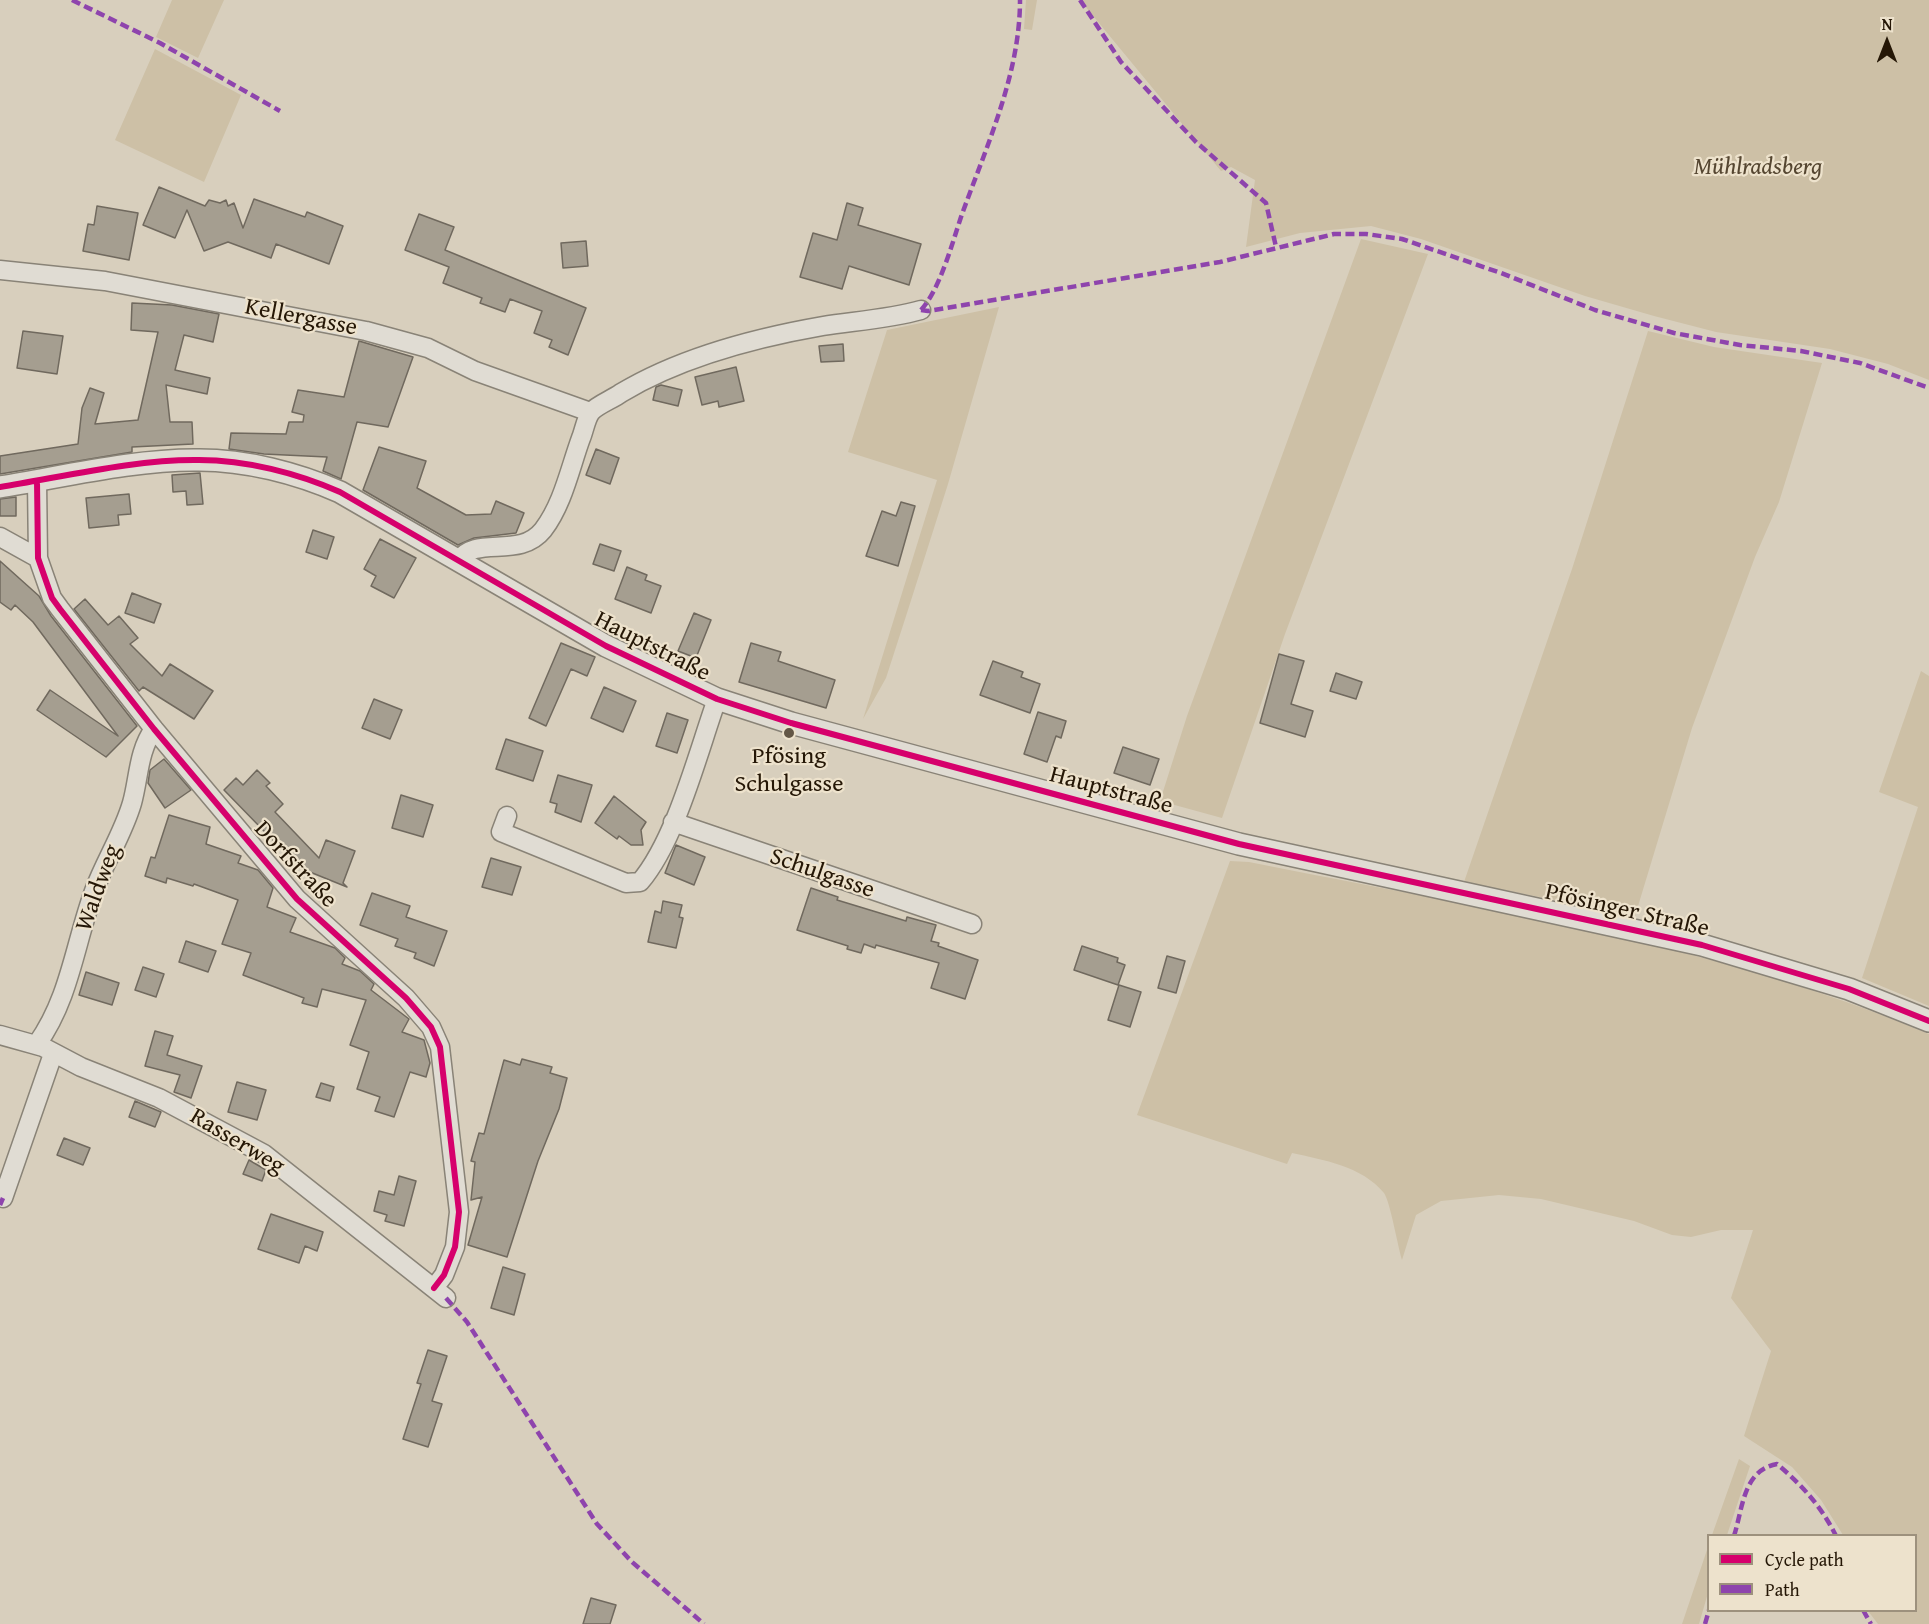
<!DOCTYPE html>
<html>
<head>
<meta charset="utf-8">
<style>
	body { margin:0 }
	#map { position:relative; width:1929px; height:1624px; overflow:hidden; background:#d8cfbd; font-family:"Gentium Book Plus",serif }
	canvas { display:block }
	.legend { position:absolute; left:1707px; top:1534px; width:210px; height:78px; box-sizing:border-box; background:#ede2cc; border:2px solid #9d917d; margin:0; padding:8px 10px; list-style:none; font-size:18px; color:#251706 }
	.legend li { display:flex; align-items:center; gap:12px; height:30px }
	.legend b { width:30px; border:2px solid #9d917d }
	.north { position:absolute; left:1857px; top:12px; width:60px; height:60px; -webkit-text-stroke:4px #ede2cc; paint-order:stroke; rotate:0deg; font-size:16px; font-weight:700; line-height:24px; text-align:center; color:#251706 }
	.north::after { content:''; display:block; margin:auto; width:21px; height:27px; background:#251706; clip-path:polygon(50% 0,100% 100%,50% 72%,0 100%) }
</style>
</head>
<body>
<div id="map">
<canvas width="1929" height="1624"></canvas>
<ul class="legend">
<li><b style="height:8px;background:#d6006c"></b>Cycle path</li>
<li><b style="height:8px;background:#8e44ad"></b>Path</li>
</ul>
<div class="north">N</div>
</div>
<script>
const g = document.querySelector('canvas').getContext('2d');
g.lineJoin = 'round';
function paint(path, color) { g.fillStyle = color; g.fill(path, 'evenodd'); }
function strokePath(path, color, width, dash) { g.strokeStyle = color; g.lineWidth = width; g.lineCap = dash ? 'butt' : 'round'; g.setLineDash(dash || []); g.stroke(path); }
function drawText(font, color, halo, rows, align = 'center') {
  g.font = font + ' "Gentium Book Plus",serif'; g.lineWidth = 4.5; g.setLineDash([]); g.textBaseline = 'middle'; g.strokeStyle = halo; g.fillStyle = color; for (const [text, x, y, turn = 0] of rows) {
    g.save(); g.translate(x, y); g.rotate((+turn || 0) * Math.PI / 180); g.textAlign = isNaN(turn) ? turn : align; if (halo) g.strokeText(text, 0, 0); g.fillText(text, 0, 0); g.restore();
  }
}
paint(new Path2D(`
	M 172,0 L 224,0 L 198,58 L 156,37 Z
	M 1026,0 L 1037,0 L 1032,30 L 1024,29 Z
	M 1080,0 L 1929,0 L 1929,380 L 1888,364 L 1830,349 L 1716,332 L 1654,316 L 1585,296 L 1421,239 L 1371,226 L 1300,233 L 1246,247 L 1255,180 L 1231,167 L 1221,171 Z
	M 155,49 L 241,95 L 204,182 L 115,140 Z
	M 1361,239 L 1428,254 L 1285,634 L 1222,818 L 1160,801 L 1187,716 Z
	M 999,307 L 948,484 L 907,613 L 886,678 L 863,719 L 937,480 L 848,452 L 887,330 Z
	M 1648,331 L 1714,347 L 1822,363 L 1779,502 L 1755,557 L 1692,728 L 1635,916 L 1464,882 L 1572,569 Z
	M 1921,671 L 1929,676 L 1929,1006 L 1862,978 L 1918,807 L 1879,792 Z
	M 1230,861 L 1249,862 C 1477,908 1714,943 1929,1034 L 1929,1624 L 1878,1624 L 1868,1611 L 1916,1610 L 1916,1536 L 1843,1535 L 1821,1500 L 1792,1467 L 1744,1436 L 1771,1351 L 1731,1298 L 1753,1230 L 1721,1230 L 1691,1237 L 1672,1235 L 1634,1221 L 1541,1199 L 1499,1195 L 1441,1201 L 1416,1215 L 1402,1260 C 1398,1247 1390,1201 1384,1193 C 1362,1166 1323,1160 1292,1153 L 1287,1164 L 1137,1115 Z
	M 1739,1459 L 1750,1466 L 1727,1535 L 1712,1535 Z
	M 1708,1547 L 1708,1593 L 1699,1624 L 1682,1624 Z`), '#cdc0a6');
const building = new Path2D(`
	M 159,187 L 205,206 L 209,200 L 220,203 L 226,200 L 228,206 L 234,203 L 243,228 L 254,199 L 305,217 L 307,212 L 343,226 L 329,264 L 276,244 L 271,258 L 228,242 L 204,251 L 187,210 L 175,238 L 143,225 Z
	M 847,203 L 863,208 L 858,225 L 921,244 L 909,285 L 849,266 L 842,289 L 800,277 L 813,233 L 837,240 Z
	M 97,206 L 138,213 L 129,260 L 83,251 L 88,224 L 94,225 Z
	M 419,214 L 454,227 L 445,250 L 586,308 L 568,355 L 549,347 L 552,340 L 534,333 L 542,311 L 510,299 L 505,312 L 480,303 L 482,298 L 443,283 L 449,267 L 405,250 Z
	M 586,241 L 588,266 L 563,268 L 561,243 Z
	M 132,303 L 172,305 L 219,314 L 213,342 L 184,335 L 175,370 L 210,378 L 207,394 L 166,385 L 170,422 L 192,422 L 193,444 L 132,447 L 132,452 L 0,474 L 0,456 L 78,444 L 82,408 L 90,388 L 104,393 L 95,424 L 138,420 L 158,332 L 131,330 Z
	M 23,331 L 63,336 L 57,374 L 17,368 Z
	M 359,341 L 413,357 L 388,427 L 357,422 L 341,479 L 323,471 L 327,457 L 264,454 L 229,449 L 231,433 L 286,434 L 289,422 L 303,422 L 304,415 L 292,412 L 298,390 L 344,397 Z
	M 843,344 L 844,361 L 821,362 L 819,346 Z
	M 736,367 L 744,401 L 719,407 L 718,401 L 702,405 L 695,377 Z
	M 661,385 L 682,390 L 678,406 L 653,400 L 656,387 Z
	M 379,447 L 426,461 L 417,488 L 466,515 L 491,514 L 496,501 L 524,513 L 516,533 L 474,538 L 458,545 L 363,490 Z
	M 596,449 L 619,458 L 610,484 L 586,475 Z
	M 200,473 L 203,504 L 187,505 L 186,491 L 173,492 L 172,475 Z
	M 129,494 L 131,514 L 118,515 L 119,525 L 89,528 L 86,498 Z
	M 16,497 L 16,516 L 0,516 L 0,499 Z
	M 901,502 L 915,506 L 898,566 L 866,556 L 882,511 L 896,516 Z
	M 313,530 L 334,537 L 327,559 L 306,552 Z
	M 380,539 L 416,558 L 394,598 L 371,586 L 376,576 L 364,569 Z
	M 600,544 L 621,551 L 614,571 L 593,564 Z
	M 0,561 L 39,596 L 51,616 L 137,726 L 106,757 L 37,710 L 50,690 L 118,736 L 33,622 L 15,605 L 11,610 L 0,602 Z
	M 627,567 L 647,575 L 645,580 L 661,586 L 651,613 L 615,599 Z
	M 132,593 L 161,604 L 154,623 L 125,613 Z
	M 85,599 L 108,625 L 119,616 L 138,638 L 130,644 L 162,676 L 170,664 L 213,691 L 194,719 L 143,687 L 139,691 L 74,609 Z
	M 694,613 L 711,620 L 696,658 L 678,651 Z
	M 561,643 L 595,657 L 587,676 L 571,669 L 546,726 L 529,718 Z
	M 751,643 L 781,652 L 778,661 L 835,680 L 826,708 L 739,682 Z
	M 1279,654 L 1304,661 L 1291,704 L 1313,711 L 1305,737 L 1260,723 Z
	M 993,661 L 1023,672 L 1021,677 L 1040,684 L 1030,713 L 980,695 Z
	M 1336,673 L 1362,682 L 1356,699 L 1330,691 Z
	M 604,687 L 636,701 L 623,732 L 591,718 Z
	M 374,699 L 402,710 L 390,739 L 362,728 Z
	M 1038,712 L 1066,721 L 1061,738 L 1056,736 L 1047,762 L 1024,754 Z
	M 667,713 L 688,720 L 677,753 L 656,746 Z
	M 506,739 L 543,751 L 533,781 L 496,769 Z
	M 1123,747 L 1159,759 L 1150,785 L 1114,773 Z
	M 164,759 L 191,790 L 165,808 L 148,783 L 150,770 Z
	M 257,770 L 270,783 L 266,786 L 283,804 L 275,812 L 319,858 L 326,840 L 355,851 L 343,883 L 347,887 L 300,868 L 224,790 L 236,778 L 243,785 Z
	M 558,775 L 592,785 L 581,822 L 555,812 L 557,804 L 550,802 Z
	M 401,795 L 433,805 L 423,837 L 392,828 Z
	M 614,796 L 646,822 L 641,830 L 643,845 L 631,845 L 619,836 L 617,839 L 595,823 Z
	M 169,815 L 210,827 L 206,844 L 241,856 L 238,863 L 258,870 L 273,888 L 267,907 L 296,918 L 290,932 L 335,948 L 345,958 L 342,964 L 360,971 L 374,984 L 371,990 L 409,1019 L 402,1032 L 424,1040 L 430,1063 L 426,1077 L 410,1072 L 394,1117 L 375,1111 L 380,1097 L 357,1089 L 369,1052 L 350,1045 L 366,1000 L 322,989 L 317,1007 L 302,1003 L 304,998 L 243,975 L 251,953 L 222,944 L 238,900 L 194,884 L 193,886 L 167,878 L 166,883 L 145,876 L 151,857 L 155,858 Z
	M 676,845 L 705,857 L 694,885 L 665,873 Z
	M 491,858 L 521,867 L 512,895 L 482,887 Z
	M 811,888 L 838,897 L 837,900 L 906,921 L 907,917 L 936,925 L 931,941 L 939,943 L 938,946 L 978,960 L 965,999 L 931,988 L 939,963 L 876,945 L 875,948 L 864,944 L 861,953 L 847,949 L 848,946 L 797,930 Z
	M 372,893 L 410,906 L 406,917 L 447,931 L 434,966 L 414,958 L 416,953 L 395,946 L 398,939 L 360,925 Z
	M 663,901 L 682,905 L 679,917 L 683,918 L 676,948 L 648,942 L 655,911 L 661,913 Z
	M 186,941 L 216,951 L 208,972 L 179,962 Z
	M 1082,946 L 1118,958 L 1117,962 L 1125,965 L 1118,985 L 1074,970 Z
	M 1167,956 L 1185,961 L 1176,993 L 1158,988 Z
	M 143,967 L 164,974 L 156,997 L 135,990 Z
	M 86,972 L 119,983 L 112,1005 L 79,995 Z
	M 1119,985 L 1141,992 L 1130,1027 L 1108,1020 Z
	M 155,1031 L 173,1036 L 167,1055 L 202,1066 L 191,1098 L 174,1092 L 180,1075 L 145,1066 Z
	M 522,1059 L 552,1067 L 550,1073 L 567,1078 L 559,1109 L 538,1161 L 507,1257 L 468,1245 L 482,1197 L 471,1200 L 475,1162 L 471,1161 L 479,1133 L 484,1134 L 504,1060 L 520,1065 Z
	M 237,1082 L 266,1090 L 257,1120 L 228,1112 Z
	M 321,1083 L 334,1087 L 330,1101 L 316,1097 Z
	M 135,1101 L 161,1112 L 155,1127 L 129,1117 Z
	M 64,1138 L 90,1148 L 83,1165 L 57,1155 Z
	M 249,1160 L 266,1170 L 262,1181 L 243,1174 Z
	M 399,1176 L 416,1181 L 404,1226 L 385,1221 L 387,1215 L 374,1211 L 379,1191 L 394,1195 Z
	M 271,1214 L 323,1232 L 317,1251 L 305,1246 L 299,1263 L 258,1249 Z
	M 503,1267 L 525,1274 L 514,1315 L 491,1308 Z
	M 428,1350 L 447,1356 L 432,1401 L 442,1404 L 428,1447 L 403,1439 L 421,1384 L 417,1383 Z
	M 591,1598 L 616,1605 L 610,1624 L 583,1624 Z`);
paint(building, '#a59e90');
strokePath(building, '#70695e', 1.5);
const minor = new Path2D(`
	M 0,270 L 105,281 L 366,331 L 428,348 L 475,371 L 590,412
	M 37,481 L 38,558 L 52,598 L 60,609 L 154,729 L 297,899 L 406,998 L 431,1027 L 440,1047 L 459,1212 L 455,1247 L 444,1275 L 434,1288
	M 0,537 L 38,558
	M 458,561 C 476,534 519,560 543,530 C 563,504 570,468 581,438 C 584,431 586,418 591,412 C 597,405 613,399 621,393 C 681,357 754,338 823,326 C 855,321 889,319 921,310
	M 507,816 L 501,832 L 626,883 L 640,882 C 676,840 698,752 717,699
	M 673,822 L 972,924
	M 0,1035 L 43,1047 L 81,1067 L 159,1098 L 264,1154 L 446,1298
	M 37,1044 C 70,998 75,943 94,891 C 105,861 123,834 132,803 C 139,778 138,751 154,729
	M 3,1198 L 53,1054`);
const tertiary = new Path2D(`
	M 0,487 C 62,477 136,459 199,460 C 246,460 297,473 340,492 L 606,646 L 717,699 L 791,723 L 1239,844 L 1702,945 L 1849,989 L 1929,1021`);
strokePath(minor, '#898377', 21);
strokePath(tertiary, '#898377', 24);
strokePath(minor, '#e0dcd3', 18);
strokePath(tertiary, '#e0dcd3', 21);
strokePath(new Path2D(`
	M 72,0 L 160,43 L 280,111
	M 1080,0 L 1121,62 L 1196,142 L 1266,203 L 1276,247
	M 921,310 L 928,311 L 1220,262 L 1334,234 L 1366,234 L 1402,239 L 1501,273 L 1595,310 L 1674,333 L 1740,345 L 1801,351 L 1860,363 L 1929,388
	M 921,310 C 940,289 952,244 961,217 C 986,147 1020,75 1020,0
	M 0,1205 L 3,1198
	M 446,1298 L 467,1322 L 597,1524 L 632,1562 L 704,1624
	M 1734,1536 C 1743,1508 1743,1470 1777,1464 C 1801,1484 1822,1507 1836,1536
	M 1863,1610 L 1871,1624
	M 1705,1624 L 1709,1610`), '#8e44ad', 4.5, [9, 4.5]);
strokePath(new Path2D(`
	M 37,481 L 38,558 L 52,598 L 60,609 L 154,729 L 297,899 L 406,998 L 431,1027 L 440,1047 L 459,1212 L 455,1247 L 444,1275 L 434,1288
	M 0,487 C 62,477 136,459 199,460 C 246,460 297,473 340,492 L 606,646 L 717,699 L 791,723 L 1239,844 L 1702,945 L 1849,989 L 1929,1021`), '#d6006c', 6);
for (const [x, y, r, color] of [
	[789,733,6,"#645746"]
]) { const dot = new Path2D(); dot.arc(x, y, r, 0, 2 * Math.PI); g.fillStyle = color; g.fill(dot); strokePath(dot, '#ede2cc', 2); }
drawText('italic 24px', '#554631', '#ede2cc', [
	["Mühlradsberg",1758,168]
]);
drawText('24px', '#251706', '#ede2cc', [
	["Kellergasse",301,318,11],
	["Hauptstraße",652,647,27],
	["Hauptstraße",1111,791,15],
	["Dorfstraße",295,865,47],
	["Schulgasse",822,874,19],
	["Waldweg",99,888,-70],
	["Pfösinger Straße",1627,911,13],
	["Rasserweg",237,1142,31]
]);
drawText('24px', '#251706', '#ede2cc', [
	["Pfösing",789,757],
	["Schulgasse",789,785]
]);
</script>
</body>
</html>
